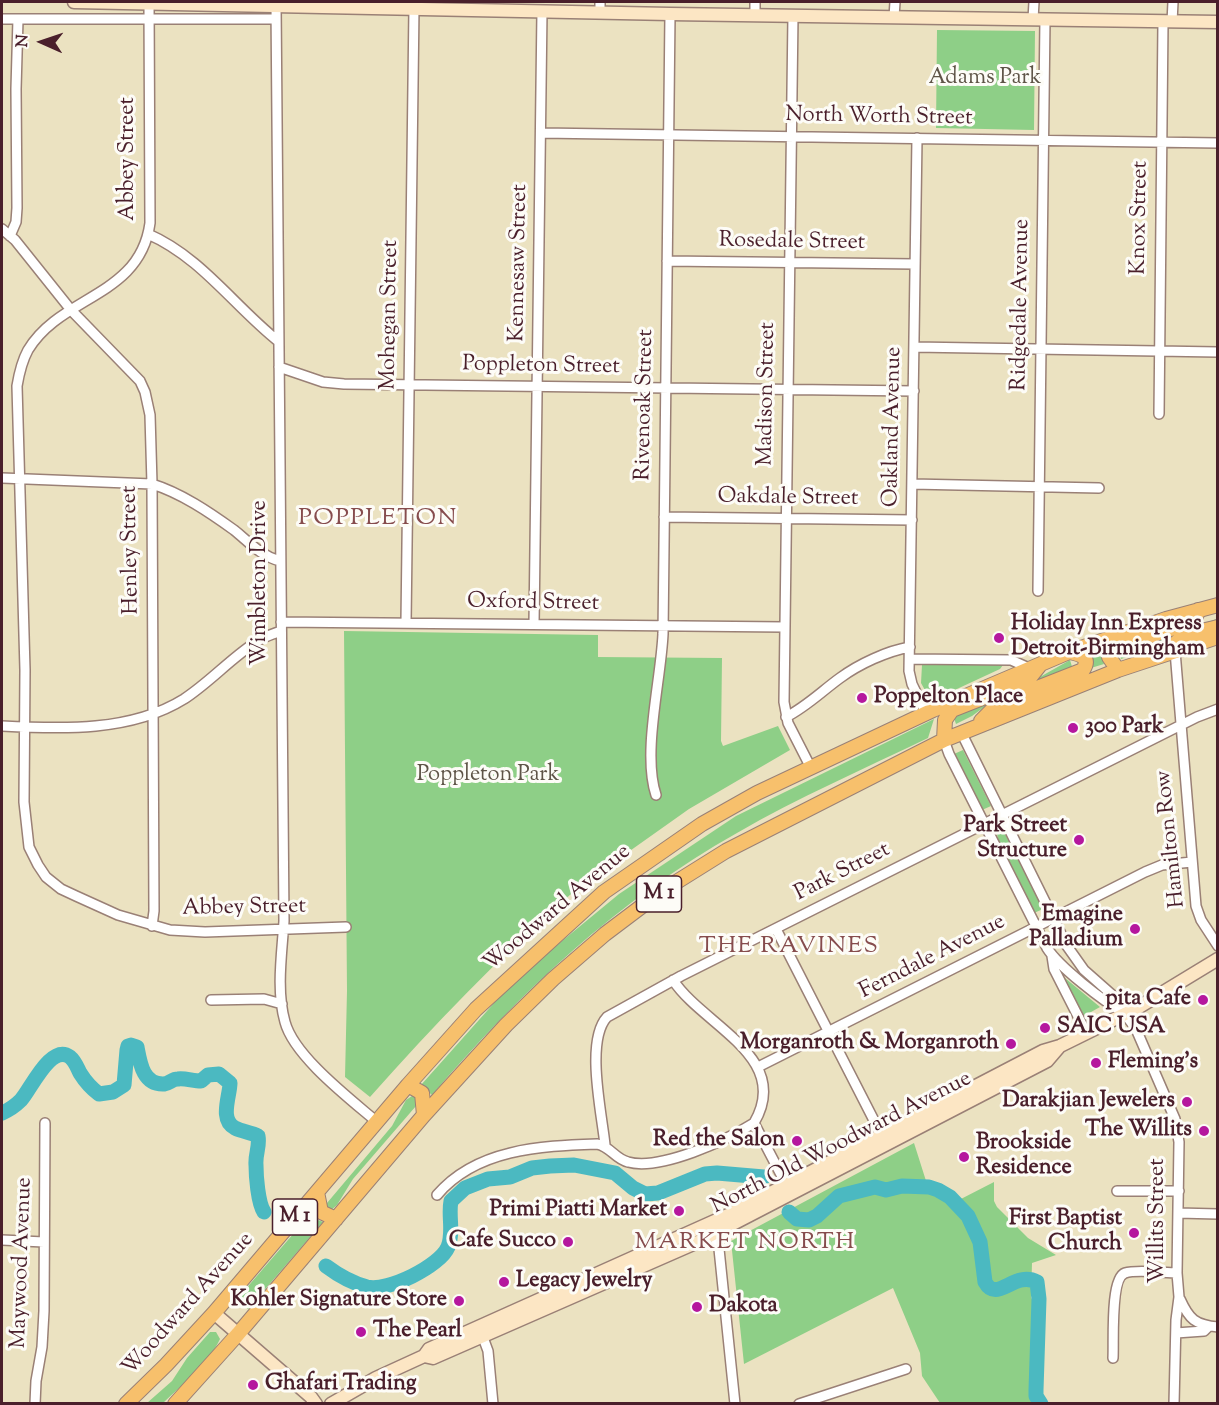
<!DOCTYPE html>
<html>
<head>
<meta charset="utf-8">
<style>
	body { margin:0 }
	#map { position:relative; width:1219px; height:1405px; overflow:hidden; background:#ebe2c1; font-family:"Sorts Mill Goudy",serif }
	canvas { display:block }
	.frame { position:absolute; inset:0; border:3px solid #4a1f2b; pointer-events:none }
	.north { position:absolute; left:12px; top:12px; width:60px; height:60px; -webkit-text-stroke:4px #fdfcf7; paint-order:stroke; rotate:273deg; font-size:16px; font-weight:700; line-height:24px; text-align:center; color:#4a1f2b }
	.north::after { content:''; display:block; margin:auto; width:21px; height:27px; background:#4a1f2b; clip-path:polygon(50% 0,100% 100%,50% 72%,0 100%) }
</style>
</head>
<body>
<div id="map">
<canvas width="1219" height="1405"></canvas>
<div class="frame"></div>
<div class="north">N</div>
</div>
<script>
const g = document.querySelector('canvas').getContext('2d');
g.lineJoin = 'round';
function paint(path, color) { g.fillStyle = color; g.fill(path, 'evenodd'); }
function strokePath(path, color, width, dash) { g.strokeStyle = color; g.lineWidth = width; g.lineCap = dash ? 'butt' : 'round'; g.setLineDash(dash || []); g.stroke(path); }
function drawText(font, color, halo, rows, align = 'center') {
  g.font = font + ' "Sorts Mill Goudy",serif'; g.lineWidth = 6; g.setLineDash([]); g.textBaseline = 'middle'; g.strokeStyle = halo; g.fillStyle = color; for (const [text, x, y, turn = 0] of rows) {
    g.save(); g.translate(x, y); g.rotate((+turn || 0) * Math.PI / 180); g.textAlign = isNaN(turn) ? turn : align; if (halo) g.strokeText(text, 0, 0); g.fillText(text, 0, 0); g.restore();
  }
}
paint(new Path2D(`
	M 937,30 L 1035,31 L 1034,130 L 936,128 Z
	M 1217,619 L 1217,624 L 1168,638 L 1152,648 L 1121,659 L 1118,650 Z
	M 344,631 L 598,635 L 598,657 L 722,658 L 721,741 L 723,746 L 778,726 L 790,750 L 689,809 L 593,877 L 591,875 L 571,892 L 571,894 C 499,957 434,1025 370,1097 L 345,1077 L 347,991 Z
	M 1100,650 L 1104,664 L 1091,668 L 1087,655 Z
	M 1070,660 L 1073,670 L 987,705 L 972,716 L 956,724 L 953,715 L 1031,682 Z
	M 924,664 L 1002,664 L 1003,665 L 1000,669 L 931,701 L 921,683 L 922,665 Z
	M 934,719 L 928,738 C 864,769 799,797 737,833 C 618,900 520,992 432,1095 L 421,1085 L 495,1002 L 539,960 L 619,894 L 736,816 Z
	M 963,750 L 991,806 L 982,810 L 954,754 Z
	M 1003,830 L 1043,909 L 1034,913 L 998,841 L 997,833 Z
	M 1063,978 L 1065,978 L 1100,1007 L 1082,1017 Z
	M 412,1096 L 416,1098 L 416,1106 L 353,1179 L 337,1205 L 330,1211 L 325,1209 L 327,1203 L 392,1126 L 406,1100 Z
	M 914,1143 L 927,1184 L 935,1185 L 957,1201 L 994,1182 L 994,1201 L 997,1207 L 1028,1238 L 1056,1255 L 1032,1263 L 1031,1298 L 1043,1309 L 1031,1364 L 1044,1403 L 940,1403 L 922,1376 L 920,1353 L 893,1288 L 744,1364 L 731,1241 Z
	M 313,1211 L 318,1220 L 323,1222 L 248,1309 L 237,1299 Z
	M 210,1332 L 216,1332 L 220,1339 C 208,1364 183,1384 163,1403 L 147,1403 L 172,1381 L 187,1358 Z`), '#8ecf87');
strokePath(new Path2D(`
	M 2,1113 C 9,1110 16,1105 21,1100 C 31,1089 51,1043 70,1057 C 75,1061 77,1067 80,1073 C 85,1081 91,1088 99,1094 L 113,1092 L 124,1085 L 127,1050 L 128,1046 L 131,1045 L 137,1047 C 140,1063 143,1085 164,1084 C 170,1083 172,1079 178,1079 C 185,1078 193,1081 201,1081 L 208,1075 L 219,1074 L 230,1083 C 230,1096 219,1120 235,1128 C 243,1132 251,1132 258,1136 C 260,1147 255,1154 256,1165 C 256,1176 258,1203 264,1212
	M 789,1212 L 797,1219 L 809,1220 L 817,1216 L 839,1196 L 875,1187 L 886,1190 L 902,1186 L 929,1187 L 938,1190 L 950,1197 L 968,1216 L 980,1242 L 985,1282 C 997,1304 1014,1270 1037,1282 L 1039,1299 L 1036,1390 L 1036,1396 L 1041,1404
	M 326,1266 C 338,1275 352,1283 367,1287 C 388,1292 440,1266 448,1247 C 454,1232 448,1216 451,1201 L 465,1188 L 488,1179 L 510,1177 L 532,1168 L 550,1166 L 574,1165 L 615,1173 L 633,1188 L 645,1194 L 658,1193 L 705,1174 L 717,1173 L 764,1177`), '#4bb9c1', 15);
const street = new Path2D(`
	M 149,3 L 150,223 C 140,297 61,295 28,350 C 22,361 19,374 17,386 L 25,670 L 24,802 L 29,847 L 38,865 L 46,877 L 61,889 L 76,896 L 118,915 L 170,930 L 205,932 L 346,927
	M 276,5 L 284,921 C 282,953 276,990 285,1022 C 294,1056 349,1098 377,1122
	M 600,12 L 600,2
	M 755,15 L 755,2
	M 793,15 L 784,702 L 788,723 L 811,768
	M 894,17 L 895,2
	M 2,19 L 276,19
	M 1033,19 L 1034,2
	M 1172,22 L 1173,2
	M 541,133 L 1218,143
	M 917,138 L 909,671 L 912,684 L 926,713
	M 2,229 L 15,240 L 71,310 L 140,381 L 145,392 L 150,415 L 152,484 L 154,911 L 152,926
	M 148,234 C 201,257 234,306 278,341
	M 10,236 L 16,222 L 17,208 L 16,89 L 18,19
	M 667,261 L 915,264
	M 914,347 L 1218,352
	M 279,367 L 323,382 L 344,384 L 914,391
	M 1159,414 L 1163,22
	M 2,478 L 152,484 C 181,493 209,512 234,530 C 249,542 261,556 280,561
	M 912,484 L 1099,488
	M 664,517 L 912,520
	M 1038,591 L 1045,19
	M 281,622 L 784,627
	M 406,622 L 414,7
	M 534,624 L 542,11
	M 1175,651 L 1196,906 L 1201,920 L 1218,946
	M 910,659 L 1011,660 L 1029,668
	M 786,717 C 806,707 822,691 840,678 C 859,664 887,651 910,647
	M 2,726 C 62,729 131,732 184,699 C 210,682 230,659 256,642 C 263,637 273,634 281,631
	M 961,732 L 1067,946 L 1084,970 L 1118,1000 L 1125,1014 L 1136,1029 L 1175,1119 L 1179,1142 L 1177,1273 L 1179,1297 L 1176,1320 L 1174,1404
	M 944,740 L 949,754 L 1047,948 C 1059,967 1103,1001 1124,1013
	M 656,795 C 642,753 661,680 663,634 L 670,14
	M 776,929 L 884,1140
	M 1052,956 L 1054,969 L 1086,1032
	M 211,1000 L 264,999 L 282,1004
	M 758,1067 L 1145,872 L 1162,865 L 1192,862
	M 754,1123 L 789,1190
	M 605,1145 C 602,1114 585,1041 607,1017 L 681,976 L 1197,717 L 1218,709
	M 1117,1191 L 1179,1191
	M 437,1195 C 476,1149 540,1146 597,1144 C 610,1146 615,1159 628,1162 C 660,1171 727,1140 754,1123 C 793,1057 702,1025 673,980
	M 1178,1213 L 1218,1214
	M 712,1229 L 719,1249 L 735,1404
	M 2,1240 L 44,1242
	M 1180,1299 C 1189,1319 1195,1325 1218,1327
	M 481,1332 L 488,1351 L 493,1404
	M 1176,1333 L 1204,1331 L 1209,1326
	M 1113,1358 C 1114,1343 1110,1278 1125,1273 C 1137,1269 1164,1273 1177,1273
	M 35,1404 L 36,1381 L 42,1347 L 44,1311 L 45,1123
	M 799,1404 L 906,1369`);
const secondary = new Path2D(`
	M 74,2 L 670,14 L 1218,22
	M 214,1313 L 311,1397 L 316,1404
	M 424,1356 L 433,1358 L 698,1242 L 1047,1061 L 1059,1047
	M 331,1404 L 376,1378 L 424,1356 L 429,1349 L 728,1215 L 1043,1051 L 1060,1046 L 1139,1007 L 1218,959`);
const primary = new Path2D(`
	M 1167,653 C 1180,633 1196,633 1218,627
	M 1118,670 L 1109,657 L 1111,649 L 1191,622 L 1196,617 L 1198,610
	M 981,721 L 999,703 L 1083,670 C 1091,657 1080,654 1069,652
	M 944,740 L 945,720 L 952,710 L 1028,680 L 1040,665
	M 408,1085 L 422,1093 L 424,1115
	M 317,1192 L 321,1212 L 336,1219
	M 126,1404 L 166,1365 L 214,1313 L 408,1085 L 476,1009 L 604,892 L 702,824 L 757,793 L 933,710 L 1069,652 L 1166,619 L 1218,605
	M 175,1404 L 238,1334 L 424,1115 L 506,1025 L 553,979 L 605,934 L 662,891 L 726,851 L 944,740 L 1118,670 L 1218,637`);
strokePath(street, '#9a8076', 12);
strokePath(secondary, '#9a8076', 15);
strokePath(primary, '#9a8076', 16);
strokePath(street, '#fff', 9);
strokePath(secondary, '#fce6c4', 12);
strokePath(primary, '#f7c06c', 14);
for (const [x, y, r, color] of [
	[999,638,6,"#b5179e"],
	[862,698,6,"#b5179e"],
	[1073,728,6,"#b5179e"],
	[1079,840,6,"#b5179e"],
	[1135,929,6,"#b5179e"],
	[1203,1000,6,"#b5179e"],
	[1045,1028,6,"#b5179e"],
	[1011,1044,6,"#b5179e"],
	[1096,1063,6,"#b5179e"],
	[1187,1102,6,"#b5179e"],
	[1204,1131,6,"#b5179e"],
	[797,1141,6,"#b5179e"],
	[964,1157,6,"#b5179e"],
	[679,1211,6,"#b5179e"],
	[1134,1233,6,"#b5179e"],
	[568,1242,6,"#b5179e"],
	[504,1282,6,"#b5179e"],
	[459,1301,6,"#b5179e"],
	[697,1307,6,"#b5179e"],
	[361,1332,6,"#b5179e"],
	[253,1385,6,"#b5179e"]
]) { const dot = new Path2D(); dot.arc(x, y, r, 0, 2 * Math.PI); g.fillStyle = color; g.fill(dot); strokePath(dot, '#fdfcf7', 2); }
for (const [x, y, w] of [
	[659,894,45],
	[295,1217,45]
]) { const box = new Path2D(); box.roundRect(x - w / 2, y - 18, w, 36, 4.5); g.fillStyle = '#fdfcf7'; g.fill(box); strokePath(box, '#4a1f2b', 1.5); }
drawText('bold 21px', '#4a1f2b', null, [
	["M 1",659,894],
	["M 1",295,1217]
]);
drawText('22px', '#5e5447', '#fdfcf7', [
	["Adams Park",985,79],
	["Poppleton Park",488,776]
]);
drawText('22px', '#4a1f2b', '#fdfcf7', [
	["North Worth Street",879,118,1],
	["Abbey Street",129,159,-90],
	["Knox Street",1141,218,-89],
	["Rosedale Street",792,243,1],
	["Kennesaw Street",520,263,-89],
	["Ridgedale Avenue",1022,305,-89],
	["Mohegan Street",391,315,-89],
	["Poppleton Street",541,367,1],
	["Madison Street",768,394,-89],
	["Rivenoak Street",646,405,-89],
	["Oakland Avenue",894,427,-89],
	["Oakdale Street",788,499,1],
	["Henley Street",132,550,-91],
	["Wimbleton Drive",261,583,-90],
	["Oxford Street",533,604,1],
	["Hamilton Row",1172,839,-96],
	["Park Street",843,873,-27],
	["Abbey Street",244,909,-1],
	["Woodward Avenue",558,909,-40],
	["Ferndale Avenue",933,958,-27],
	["North Old Woodward Avenue",842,1144,-27],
	["Willits Street",1159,1221,-90],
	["Maywood Avenue",23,1263,-88],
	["Woodward Avenue",189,1305,-48]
]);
drawText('bold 22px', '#4a1f2b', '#fdfcf7', [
	["Holiday Inn Express",1011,625,"left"],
	["Detroit-Birmingham",1011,650,"left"],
	["Poppelton Place",874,698,"left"],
	["300 Park",1085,728,"left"],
	["Park Street",1067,827],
	["Structure",1067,852],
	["Emagine",1123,916],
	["Palladium",1123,941],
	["pita Cafe",1191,1000],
	["SAIC USA",1057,1028,"left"],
	["Morganroth & Morganroth",999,1044],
	["Fleming's",1108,1063,"left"],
	["Darakjian Jewelers",1175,1102],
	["The Willits",1192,1131],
	["Red the Salon",785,1141],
	["Brookside",976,1144,"left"],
	["Residence",976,1169,"left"],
	["Primi Piatti Market",667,1211],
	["First Baptist",1122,1220],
	["Church",1122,1245],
	["Cafe Succo",556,1242],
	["Legacy Jewelry",516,1282,"left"],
	["Kohler Signature Store",447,1301],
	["Dakota",709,1307,"left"],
	["The Pearl",373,1332,"left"],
	["Ghafari Trading",265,1385,"left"]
], 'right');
g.letterSpacing = '1.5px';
drawText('24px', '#864c4d', '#fdfcf7', [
	["POPPLETON",378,520],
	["THE RAVINES",789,948],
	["MARKET NORTH",745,1244]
]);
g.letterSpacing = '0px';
</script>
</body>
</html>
